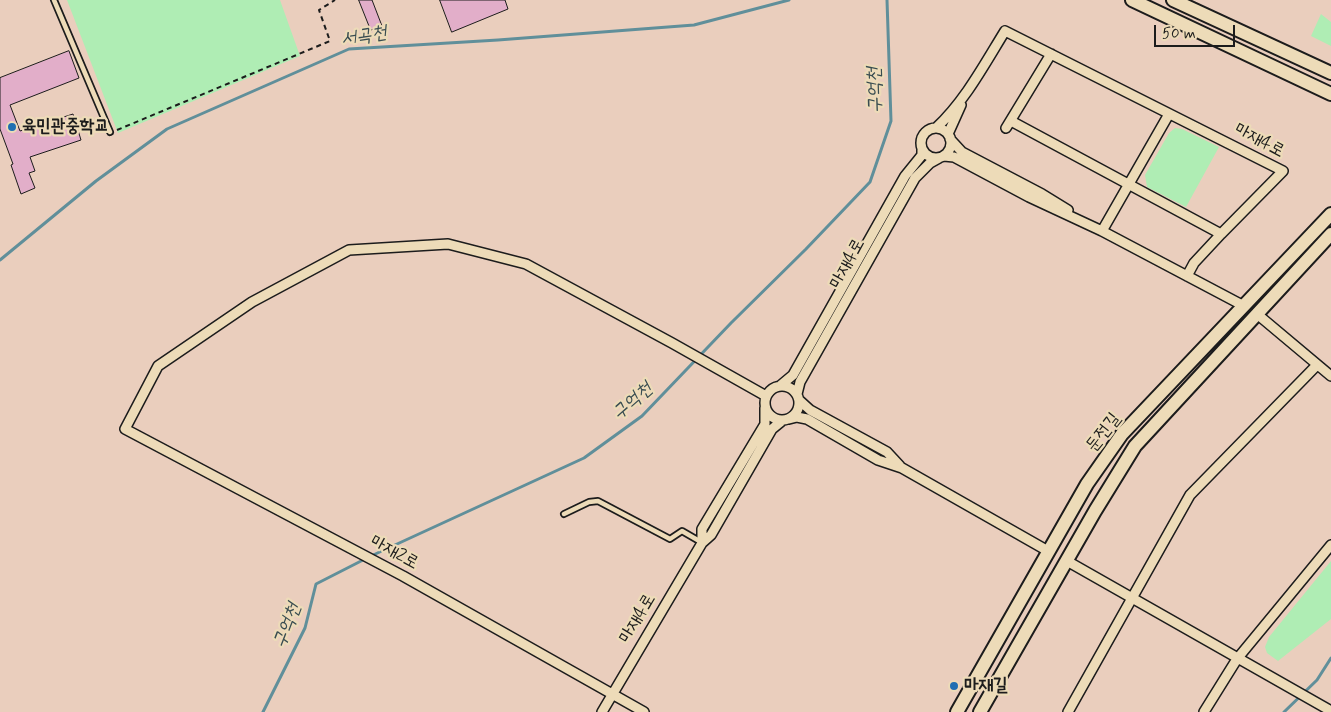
<!DOCTYPE html>
<html>
<head>
<meta charset="utf-8">
<style>
	body { margin:0 }
	#map { position:relative; width:1331px; height:712px; overflow:hidden; background:#eacebd; font-family:Mynerve,sans-serif }
	canvas { display:block }
	.scale { position:absolute; left:1154px; top:25px; width:81px; height:22px; box-sizing:border-box; border:2px solid #1c1c1c; border-top:0; padding-left:6px; font-size:15px; line-height:18px; white-space:nowrap; color:#1c1c1c; -webkit-text-stroke:4px #eddbb8; paint-order:stroke }
</style>
</head>
<body>
<div id="map">
<canvas width="1331" height="712"></canvas>
<div class="scale">50 m</div>
</div>
<script>
const g = document.querySelector('canvas').getContext('2d');
g.lineJoin = 'round';
function paint(path, color) { g.fillStyle = color; g.fill(path, 'evenodd'); }
function strokePath(path, color, width, dash) { g.strokeStyle = color; g.lineWidth = width; g.lineCap = dash ? 'butt' : 'round'; g.setLineDash(dash || []); g.stroke(path); }
function drawText(font, color, halo, rows, align = 'center') {
  g.font = font + ' Mynerve,"Poor Story",sans-serif'; g.lineWidth = 4.5; g.setLineDash([]); g.textBaseline = 'middle'; g.strokeStyle = halo; g.fillStyle = color; for (const [text, x, y, turn = 0] of rows) {
    g.save(); g.translate(x, y); g.rotate((+turn || 0) * Math.PI / 180); g.textAlign = isNaN(turn) ? turn : align; if (halo) g.strokeText(text, 0, 0); g.fillText(text, 0, 0); g.restore();
  }
}
paint(new Path2D(`
	M 67,0 L 280,0 L 300,56 L 118,133 Z
	M 1321,14 L 1331,22 L 1331,46 L 1311,36 Z
	M 1175,128 L 1182,129 L 1219,147 L 1186,207 L 1147,187 L 1145,175 L 1169,133 Z
	M 1331,561 L 1331,619 L 1278,661 L 1267,653 L 1265,647 L 1269,637 Z`), '#afedb4');
strokePath(new Path2D(`
	M 0,260 L 96,181 L 167,129 L 349,49 L 498,40 L 694,25 L 789,0
	M 371,556 L 584,458 L 642,416 L 731,323 L 806,249 L 870,182 L 891,121 L 887,0
	M 263,712 L 305,628 L 316,584 L 365,559
	M 1284,712 L 1317,680 L 1331,658`), '#608f9a', 3);
const building = new Path2D(`
	M 359,0 L 372,0 L 382,26 L 371,30 Z
	M 440,0 L 505,0 L 508,9 L 452,32 Z
	M 69,51 L 79,78 L 10,105 L 20,131 L 73,114 L 81,140 L 30,157 L 35,171 L 29,173 L 35,188 L 21,194 L 11,165 L 13,164 L 0,129 L 0,78 Z`);
paint(building, '#e2aec9');
strokePath(building, '#1c1c1c', 1);
const lane = new Path2D(`
	M 54,0 L 110,132
	M 564,514 L 589,502 L 598,501 L 670,539 L 682,531 L 701,542`);
const street = new Path2D(`
	M 1011,121 L 1221,234
	M 936,128 C 965,101 984,65 1005,31 L 1283,171 L 1221,234 L 1194,263 L 1187,276
	M 1006,128 L 1051,54
	M921 143a15 15 0 1 1 30 0a15 15 0 1 1-30 0Z
	M 948,134 L 961,105
	M 950,139 L 962,152 L 1042,194 L 1068,210
	M 944,156 L 954,157 L 1029,197 L 1102,231 L 1244,306
	M 1102,231 L 1169,114
	M 1257,314 L 1331,376
	M 781,385 L 793,375 L 905,176 L 922,155 L 922,150
	M765 403a17 17 0 1 1 34 0a17 17 0 1 1-34 0Z
	M 797,394 L 800,382 L 915,178 L 930,163 L 939,158
	M 799,400 L 810,410 L 887,452 L 900,466
	M 789,419 L 797,417 L 807,419 L 878,460 L 902,468 L 1048,551
	M 702,543 L 702,529 L 765,424 L 765,408
	M 1067,561 L 1331,711
	M 602,712 L 702,543 L 711,535 L 772,429 L 783,420
	M 644,712 L 403,576 L 125,429 L 158,366 L 252,302 L 349,250 L 448,244 L 526,264 L 672,343 L 766,396
	M 1068,712 L 1190,495 L 1317,365
	M 1204,712 L 1237,659 L 1331,545`);
const secondary = new Path2D(`
	M 1132,0 L 1331,94
	M 1173,0 L 1331,73
	M 957,712 L 1087,484 L 1122,434 L 1331,214
	M 980,712 L 1095,511 L 1135,446 L 1331,234`);
strokePath(lane, '#1c1c1c', 8);
strokePath(street, '#1c1c1c', 12);
strokePath(secondary, '#1c1c1c', 16);
strokePath(new Path2D(`
	M 117,130 L 330,41 L 319,10 L 335,0`), '#1c1c1c', 2, [5, 4]);
strokePath(lane, '#eddbb8', 4.5);
strokePath(street, '#eddbb8', 9);
strokePath(secondary, '#eddbb8', 12);
for (const [x, y, r, color] of [
	[12,127,5,"#1f6fb2"],
	[954,686,5,"#1f6fb2"]
]) { const dot = new Path2D(); dot.arc(x, y, r, 0, 2 * Math.PI); g.fillStyle = color; g.fill(dot); strokePath(dot, '#eddbb8', 2); }
drawText('bold 18px', '#1c1c1c', '#eddbb8', [
	["육민관중학교",22,127],
	["마재길",964,686]
], 'left');
drawText('18px', '#1c1c1c', '#eddbb8', [
	["마재4로",1259,141,28],
	["마재4로",848,264,-61],
	["둔전길",1104,433,-52],
	["마재2로",394,553,29],
	["마재4로",638,619,-59]
]);
drawText('italic 19px', '#384c50', '#eddbb8', [
	["서곡천",364,37,-9],
	["구억천",876,90,-92],
	["구억천",633,402,-41],
	["구억천",288,626,-69]
]);
</script>
</body>
</html>
